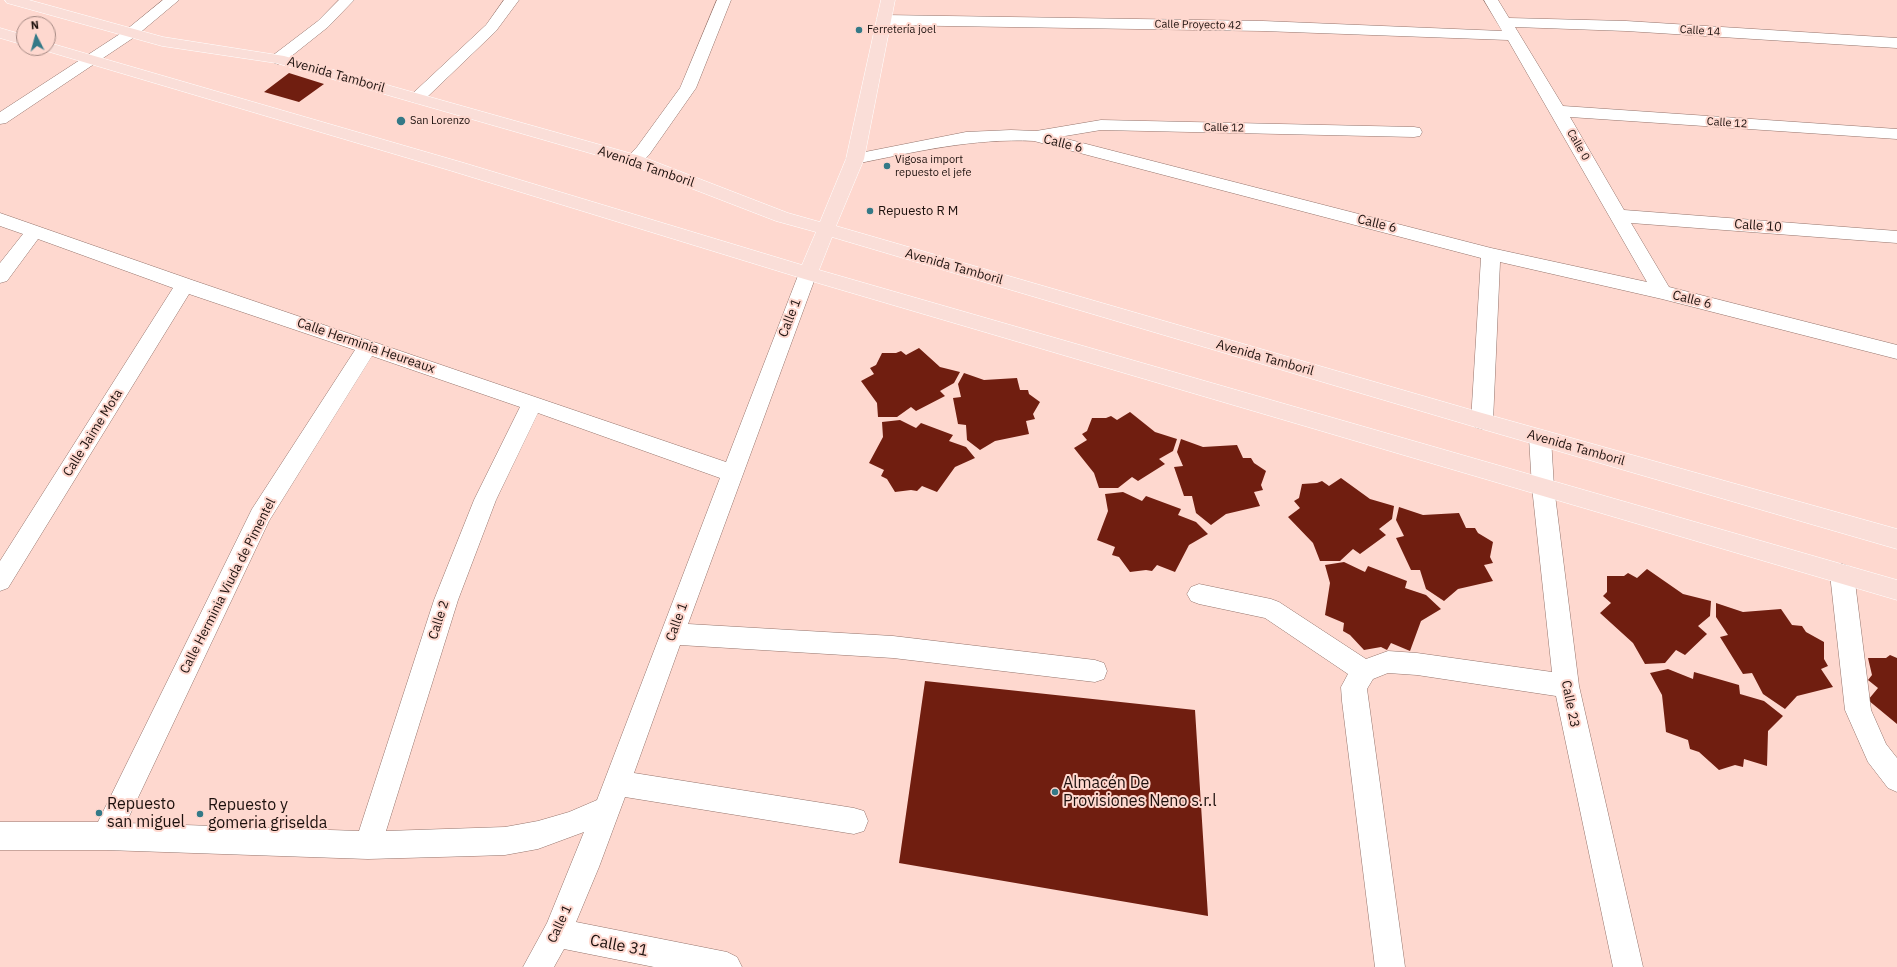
<!DOCTYPE html>
<html>
<head>
<meta charset="utf-8">
<style>
	body { margin:0 }
	#map { position:relative; width:1897px; height:967px; overflow:hidden; background:#fed8cf; font-family:"IBM Plex Sans",sans-serif }
	canvas { display:block }
	.north { position:absolute; left:16px; top:16px; width:40px; height:40px; box-sizing:border-box; background:#fed8cf; border:1px solid #a48882; border-radius:50%; rotate:354deg; font-size:11px; font-weight:700; line-height:16px; text-align:center; color:#1d110e }
	.north::after { content:''; display:block; margin:auto; width:14px; height:18px; background:#347987; clip-path:polygon(50% 0,100% 100%,50% 72%,0 100%) }
</style>
</head>
<body>
<div id="map">
<canvas width="1897" height="967"></canvas>
<div class="north">N</div>
</div>
<script>
const g = document.querySelector('canvas').getContext('2d');
g.lineJoin = 'round';
function paint(path, color) { g.fillStyle = color; g.fill(path, 'evenodd'); }
function strokePath(path, color, width, dash) { g.strokeStyle = color; g.lineWidth = width; g.lineCap = dash ? 'butt' : 'round'; g.setLineDash(dash || []); g.stroke(path); }
function drawText(font, color, halo, rows, align = 'center') {
  g.font = font + ' "IBM Plex Sans",sans-serif'; g.lineWidth = 4; g.setLineDash([]); g.textBaseline = 'middle'; g.strokeStyle = halo; g.fillStyle = color; for (const [text, x, y, turn = 0] of rows) {
    g.save(); g.translate(x, y); g.rotate((+turn || 0) * Math.PI / 180); g.textAlign = isNaN(turn) ? turn : align; if (halo) g.strokeText(text, 0, 0); g.fillText(text, 0, 0); g.restore();
  }
}
paint(new Path2D(`
	M 289,73 L 324,84 L 299,102 L 264,92 Z
	M 919,348 L 940,367 L 960,372 L 954,383 L 940,391 L 945,396 L 916,411 L 911,407 L 897,417 L 878,417 L 877,403 L 861,381 L 874,374 L 870,368 L 876,365 L 882,353 L 896,353 L 901,351 L 906,355 Z
	M 964,373 L 984,380 L 1017,378 L 1020,390 L 1028,390 L 1029,394 L 1040,402 L 1033,414 L 1035,419 L 1026,421 L 1029,434 L 995,441 L 980,450 L 967,440 L 966,425 L 958,424 L 953,398 L 961,397 L 958,384 Z
	M 1130,412 L 1155,432 L 1177,439 L 1173,451 L 1159,459 L 1165,464 L 1138,481 L 1132,477 L 1118,488 L 1099,488 L 1094,473 L 1074,448 L 1087,440 L 1082,434 L 1087,431 L 1092,418 L 1106,418 L 1111,416 L 1117,420 Z
	M 900,420 L 916,428 L 921,423 L 953,435 L 949,441 L 966,447 L 975,458 L 955,467 L 937,492 L 922,486 L 917,491 L 911,490 L 895,492 L 887,479 L 881,476 L 884,470 L 869,463 L 883,437 L 882,422 Z
	M 1181,439 L 1203,447 L 1237,445 L 1243,458 L 1251,458 L 1254,463 L 1266,471 L 1261,485 L 1263,490 L 1254,492 L 1260,506 L 1226,514 L 1211,525 L 1196,513 L 1192,496 L 1184,496 L 1174,467 L 1183,466 L 1177,452 Z
	M 1341,478 L 1370,499 L 1394,506 L 1392,519 L 1379,529 L 1386,535 L 1360,554 L 1353,549 L 1340,561 L 1320,561 L 1313,543 L 1288,517 L 1300,508 L 1294,501 L 1299,498 L 1302,484 L 1317,483 L 1322,481 L 1329,486 Z
	M 1123,492 L 1142,501 L 1146,496 L 1181,509 L 1178,515 L 1196,522 L 1208,534 L 1189,545 L 1175,572 L 1157,565 L 1152,571 L 1146,570 L 1130,572 L 1119,557 L 1112,555 L 1115,547 L 1097,540 L 1108,511 L 1105,494 Z
	M 1399,507 L 1423,515 L 1459,513 L 1466,528 L 1475,528 L 1478,533 L 1493,542 L 1490,557 L 1493,563 L 1484,565 L 1493,581 L 1458,589 L 1444,601 L 1426,589 L 1420,570 L 1411,570 L 1396,538 L 1404,536 L 1396,520 Z
	M 1344,562 L 1365,572 L 1368,566 L 1407,581 L 1405,588 L 1426,595 L 1441,609 L 1421,621 L 1410,651 L 1391,643 L 1387,650 L 1381,647 L 1364,650 L 1350,635 L 1343,631 L 1344,623 L 1325,615 L 1330,583 L 1325,565 Z
	M 1647,569 L 1683,594 L 1711,601 L 1710,616 L 1698,626 L 1707,634 L 1685,655 L 1676,650 L 1665,663 L 1645,664 L 1633,643 L 1600,613 L 1611,603 L 1603,596 L 1607,592 L 1607,576 L 1624,576 L 1628,573 L 1637,578 Z
	M 1716,603 L 1743,612 L 1781,609 L 1792,625 L 1802,626 L 1806,632 L 1824,642 L 1824,659 L 1828,666 L 1821,669 L 1833,687 L 1797,696 L 1785,709 L 1763,694 L 1752,673 L 1743,674 L 1720,637 L 1728,635 L 1716,617 Z
	M 1890,655 L 1897,658 L 1897,724 L 1868,700 L 1878,688 L 1868,680 L 1872,675 L 1868,658 L 1886,658 Z
	M 1668,669 L 1693,679 L 1694,672 L 1739,685 L 1740,694 L 1764,701 L 1783,716 L 1768,731 L 1767,766 L 1744,759 L 1743,767 L 1735,765 L 1719,770 L 1699,752 L 1690,749 L 1688,740 L 1666,732 L 1662,695 L 1650,673 Z
	M 925,681 L 1195,710 L 1208,916 L 899,863 Z`), '#701e10');
const minor = new Path2D(`
	M 163,0 L 179,0 L 136,36 L 6,123 L 0,124 L 0,112 L 126,30 Z
	M 339,0 L 354,0 L 328,27 L 284,62 L 278,64 L 272,62 L 270,59 L 272,56 L 318,21 Z
	M 504,0 L 519,0 L 496,31 L 423,101 L 417,103 L 411,101 L 409,98 L 411,95 L 486,25 Z
	M 717,0 L 731,0 L 696,88 L 649,155 C 642,162 638,167 628,164 L 625,160 L 637,147 L 680,88 Z
	M 1484,0 L 1498,0 L 1509,18 L 1626,21 L 1897,38 L 1897,48 L 1626,31 L 1515,27 L 1563,106 L 1897,129 L 1897,139 L 1570,117 L 1624,210 L 1897,231 L 1897,243 L 1631,223 L 1669,287 L 1897,345 L 1897,359 L 1662,299 L 1500,262 L 1493,421 L 1489,427 L 1482,429 L 1475,427 L 1471,421 L 1481,258 L 1034,141 C 973,138 915,152 855,164 L 849,163 L 846,159 L 849,155 L 855,154 L 966,132 L 1011,130 L 1036,131 L 1101,120 L 1414,127 L 1420,128 L 1422,132 L 1420,136 L 1414,137 L 1101,130 L 1059,137 L 1491,248 L 1647,282 L 1508,40 L 1263,31 L 884,25 L 879,23 L 876,20 L 879,17 L 884,15 L 1263,21 L 1502,31 Z
	M 0,213 L 192,280 L 726,462 L 799,273 L 801,268 L 808,266 L 815,268 L 817,273 L 688,624 L 893,636 L 1095,660 L 1104,663 L 1107,671 L 1104,679 L 1095,682 L 893,658 L 680,645 L 634,773 L 854,808 L 864,811 L 868,821 L 864,831 L 854,834 L 625,797 L 599,867 L 576,922 L 727,952 L 737,957 L 742,967 L 654,967 L 564,949 L 554,967 L 523,967 L 547,923 L 584,832 L 538,849 L 505,855 L 474,856 L 368,859 L 106,850 L 0,850 L 0,822 L 98,822 L 252,509 L 355,350 L 189,294 L 8,588 L 0,591 L 0,561 L 173,288 L 38,239 L 7,281 L 0,283 L 0,263 L 23,234 L 0,226 ZM 372,356 L 520,407 L 474,500 L 434,600 L 359,831 L 126,823 L 269,521 ZM 538,413 L 720,478 L 597,800 L 569,812 L 538,821 L 505,827 L 386,831 L 458,600 L 496,500 Z
	M 1540,430 L 1548,432 L 1551,438 L 1554,487 L 1579,686 L 1643,967 L 1613,967 L 1556,696 L 1417,675 L 1388,673 L 1373,679 L 1367,689 L 1405,967 L 1375,967 L 1342,701 L 1341,687 L 1348,674 L 1265,618 L 1199,604 L 1191,601 L 1187,594 L 1191,587 L 1199,584 L 1271,599 L 1279,602 L 1366,659 L 1388,651 L 1417,653 L 1552,672 L 1532,487 L 1529,438 L 1532,432 Z
	M 1842,564 L 1850,567 L 1854,574 L 1871,710 L 1886,744 L 1897,758 L 1897,792 L 1888,788 L 1868,762 L 1845,710 L 1830,574 L 1834,567 Z`);
const major = new Path2D(`
	M 5,0 L 29,0 L 163,37 L 284,56 L 640,156 L 788,213 L 820,222 L 846,159 L 881,0 L 895,0 L 864,159 L 836,226 L 1482,413 L 1897,529 L 1897,549 L 1482,429 L 832,237 L 819,270 L 1897,580 L 1897,600 L 801,278 L 452,171 L 43,50 L 41,48 L 48,48 L 48,42 L 53,44 L 464,163 L 802,265 L 816,232 L 776,221 L 628,164 L 276,63 L 162,46 L 7,3 Z
	M 0,28 L 24,35 L 24,45 L 0,38 Z`);
strokePath(minor, '#95746c', 1);
strokePath(major, '#fff', 1);
paint(minor, '#fff');
paint(major, '#faded8');
for (const [x, y, r, color] of [
	[859,30,4,"#347987"],
	[401,121,5,"#347987"],
	[887,166,4,"#347987"],
	[870,211,4,"#347987"],
	[1055,792,4,"#347987"],
	[99,813,4,"#347987"],
	[200,814,4,"#347987"]
]) { const dot = new Path2D(); dot.arc(x, y, r, 0, 2 * Math.PI); g.fillStyle = color; g.fill(dot); strokePath(dot, '#fed8cf', 1.5); }
drawText('11px', '#1d110e', '#fed8cf', [
	["Calle Proyecto 42",1198,25,1],
	["Calle 14",1700,31,4],
	["Calle 12",1727,123,4],
	["Calle 12",1224,128,1],
	["Calle 0",1578,145,60]
]);
drawText('11px', '#1d110e', '#fed8cf', [
	["Ferretería joel",867,30],
	["San Lorenzo",410,121],
	["Vigosa import",895,160],
	["repuesto el jefe",895,173]
], 'left');
drawText('13px', '#1d110e', '#fed8cf', [
	["Avenida Tamboril",336,75,16],
	["Calle 6",1063,144,14],
	["Avenida Tamboril",646,167,19],
	["Calle 6",1377,224,14],
	["Calle 10",1758,226,4],
	["Avenida Tamboril",954,267,16],
	["Calle 6",1692,300,14],
	["Calle 1",790,318,-69],
	["Calle Herminia Heureaux",366,346,19],
	["Avenida Tamboril",1265,358,16],
	["Calle Jaime Mota",93,433,-58],
	["Avenida Tamboril",1576,448,16],
	["Calle Herminia Viuda de Pimentel",228,586,-63],
	["Calle 2",439,620,-72],
	["Calle 1",677,622,-70],
	["Calle 23",1570,704,79],
	["Calle 1",560,924,-65]
]);
drawText('13px', '#1d110e', '#fed8cf', [
	["Repuesto R M",878,211]
], 'left');
drawText('16px', '#1d110e', '#fed8cf', [
	["Almacén De",1063,783],
	["Provisiones Neno s.r.l",1063,801],
	["Repuesto",107,804],
	["san miguel",107,822],
	["Repuesto y",208,805],
	["gomeria griselda",208,823]
], 'left');
drawText('16px', '#1d110e', '#fed8cf', [
	["Calle 31",619,946,11]
]);
</script>
</body>
</html>
